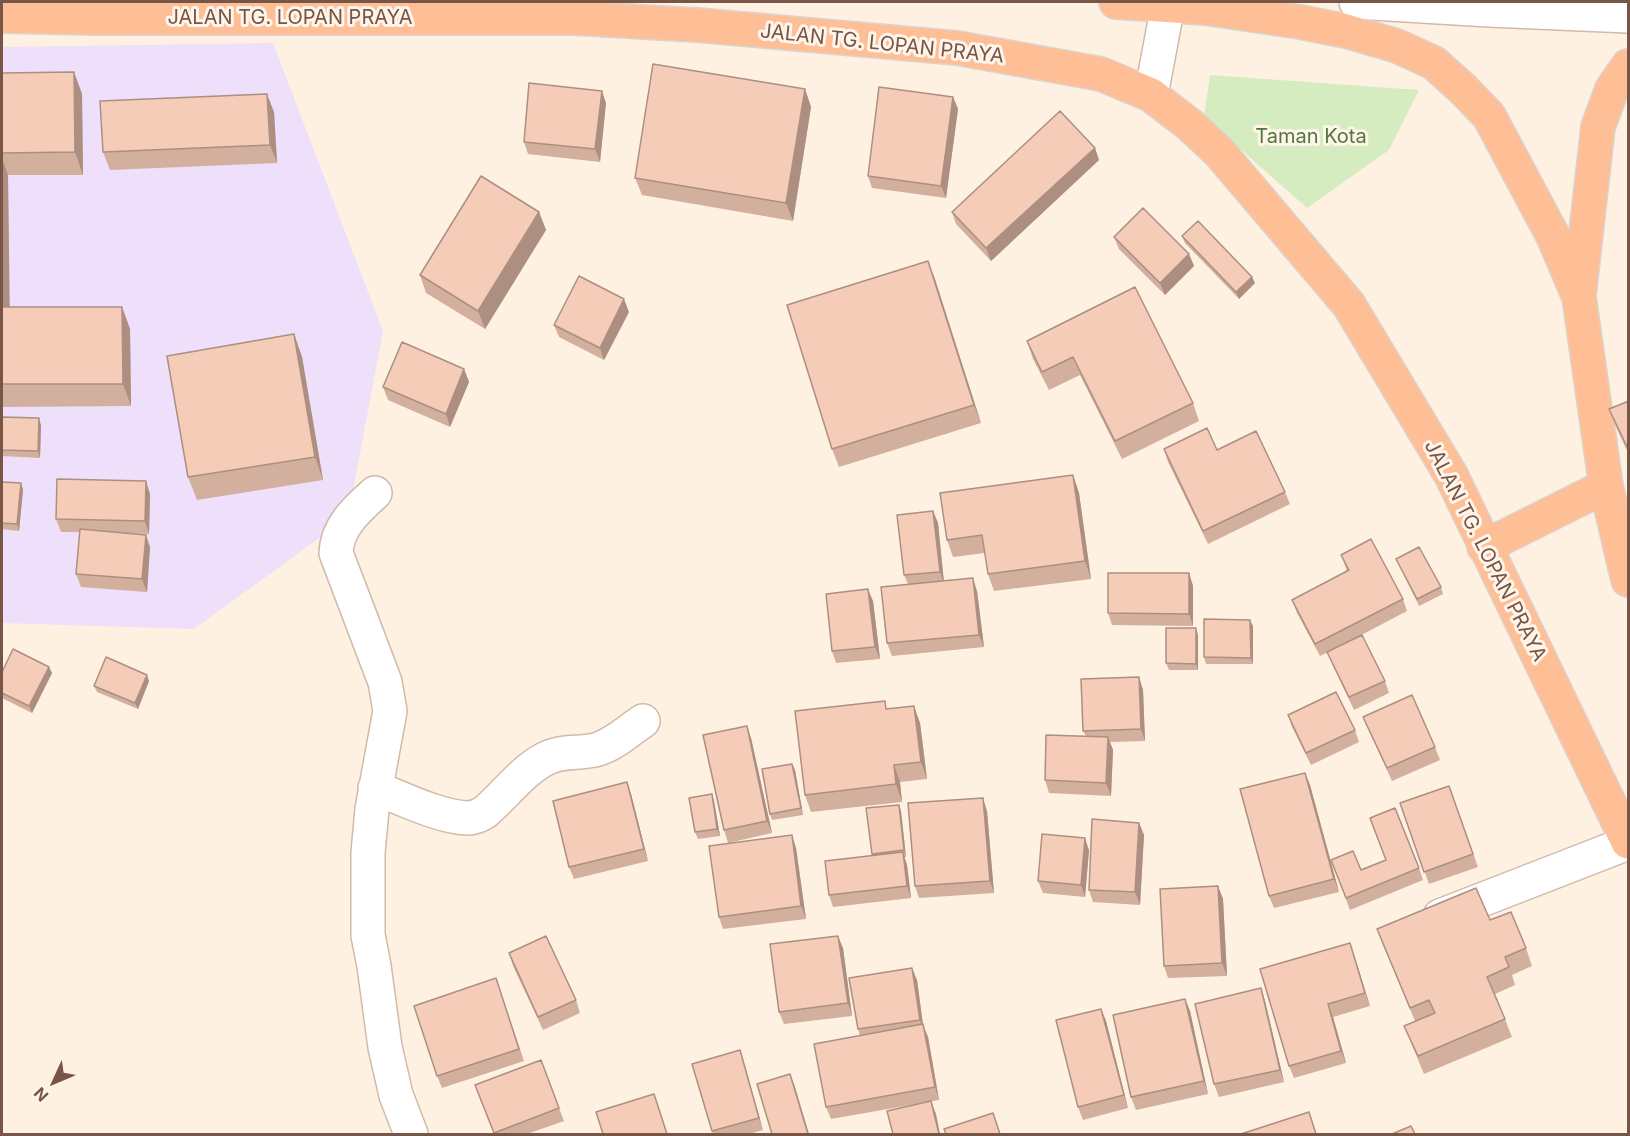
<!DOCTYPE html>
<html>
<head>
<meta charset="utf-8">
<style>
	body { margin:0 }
	#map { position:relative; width:1630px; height:1136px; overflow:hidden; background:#fef1e2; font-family:Inter,sans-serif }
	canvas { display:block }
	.frame { position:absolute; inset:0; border:3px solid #775547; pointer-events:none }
	.north { position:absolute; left:24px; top:1052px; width:60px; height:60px; -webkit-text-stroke:4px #fff5ea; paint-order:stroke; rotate:226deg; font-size:16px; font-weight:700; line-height:24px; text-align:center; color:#775547 }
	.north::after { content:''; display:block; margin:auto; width:21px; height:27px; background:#775547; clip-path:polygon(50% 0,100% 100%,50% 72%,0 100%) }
</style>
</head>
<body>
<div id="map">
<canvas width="1630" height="1136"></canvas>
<div class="frame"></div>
<div class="north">N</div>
</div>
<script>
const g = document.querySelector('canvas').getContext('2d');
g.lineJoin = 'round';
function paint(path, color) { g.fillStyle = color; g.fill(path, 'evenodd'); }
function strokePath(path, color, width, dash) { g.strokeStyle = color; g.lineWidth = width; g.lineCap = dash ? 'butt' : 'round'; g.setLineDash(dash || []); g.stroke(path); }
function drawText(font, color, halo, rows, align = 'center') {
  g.font = font + ' Inter,sans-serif'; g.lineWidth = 6; g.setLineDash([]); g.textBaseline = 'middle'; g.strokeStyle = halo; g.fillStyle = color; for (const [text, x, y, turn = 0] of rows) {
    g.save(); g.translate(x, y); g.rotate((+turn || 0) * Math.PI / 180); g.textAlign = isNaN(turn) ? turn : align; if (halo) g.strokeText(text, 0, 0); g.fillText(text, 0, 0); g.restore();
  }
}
paint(new Path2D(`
	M 273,43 L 383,331 L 348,517 L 194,629 L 2,623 L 2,47 Z`), '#eedffa');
paint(new Path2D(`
	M 1210,75 L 1419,90 L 1389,150 L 1307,208 L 1204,117 Z`), '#d5ecc0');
const minor = new Path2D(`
	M 1356,2 L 1489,10 L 1628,16
	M 1151,95 L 1168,5 L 1175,2
	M 375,493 C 356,510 337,527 336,553 L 385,682 L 390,711 L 372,809 L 368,853 L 368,935 L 374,966 L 385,1047 L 396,1095 L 411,1134
	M 375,788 C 402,798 439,817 467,818 C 474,818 479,816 485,812 C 505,795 522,771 545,759 C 562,750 577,754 595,750 C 612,746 628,731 643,721
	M 1440,916 L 1628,843`);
const trunk = new Path2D(`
	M 1116,2 L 1205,8 L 1300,22 L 1346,31 L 1397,46 L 1434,63 L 1463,89 L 1489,116 L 1553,236 L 1579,297 L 1606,486 L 1628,580
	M 2,16 L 97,18 L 573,18 L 697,25 L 957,48 L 1101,74 L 1151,95 L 1190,125 L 1219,152 L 1349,305 L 1451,475 L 1628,842
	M 1579,295 L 1598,127 L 1612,89 L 1628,66
	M 1484,547 L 1606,486`);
strokePath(minor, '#d2baab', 36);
strokePath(trunk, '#dcd3cf', 36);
strokePath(minor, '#fff', 33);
strokePath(trunk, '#febe96', 33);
paint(new Path2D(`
	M 74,72 L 82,94 L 83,175 L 8,175 L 9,307 L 122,307 L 130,329 L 131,406 L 2,407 L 2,73 Z
	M 805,89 L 811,107 L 793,221 L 642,195 L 635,178 Z
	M 953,97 L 958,109 L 946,198 L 872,188 L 868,176 Z
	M 606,103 L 600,162 L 528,154 L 524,142 Z
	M 274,112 L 277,163 L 110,170 L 103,152 Z
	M 1095,148 L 1099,160 L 991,261 L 956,224 L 952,212 Z
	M 539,212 L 546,230 L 485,329 L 426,293 L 420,275 Z
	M 1182,236 L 1252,277 L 1255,283 L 1239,299 L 1185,243 Z
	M 1114,237 L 1189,254 L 1194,266 L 1165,295 L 1119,249 Z
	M 928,261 L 981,423 L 839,467 L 832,449 Z
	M 1135,287 L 1193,403 L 1199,421 L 1122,459 L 1080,375 L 1049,390 L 1033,359 L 1027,341 Z
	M 629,312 L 604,360 L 559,337 L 554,325 Z
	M 294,334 L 302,357 L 323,480 L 197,500 L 188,477 Z
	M 464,369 L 469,382 L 450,427 L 388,400 L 383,387 Z
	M 1629,401 L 1629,455 L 1616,427 L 1609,409 Z
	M 2,417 L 41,425 L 40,458 L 2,456 Z
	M 1164,449 L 1217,450 L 1285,492 L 1290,504 L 1208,544 L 1168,462 Z
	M 1073,475 L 1079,493 L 1091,579 L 994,591 L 988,574 L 985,553 L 953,557 L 947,540 Z
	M 2,482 L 21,483 L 23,490 L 19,531 L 2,529 Z
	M 150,494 L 149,534 L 127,533 L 150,547 L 147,592 L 81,587 L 76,574 L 80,532 L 61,532 L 56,519 Z
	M 933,511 L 938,523 L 944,581 L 977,591 L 984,647 L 892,656 L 887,643 L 908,584 L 904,575 Z
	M 1341,555 L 1403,599 L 1407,611 L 1352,640 L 1385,681 L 1389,693 L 1354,710 L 1332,664 L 1328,652 L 1320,656 L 1297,613 L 1292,600 L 1347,571 Z
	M 1396,559 L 1441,587 L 1443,594 L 1419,606 Z
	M 1189,573 L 1193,586 L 1193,626 L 1112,625 L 1108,613 Z
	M 873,601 L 880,659 L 836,663 L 832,651 Z
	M 1253,626 L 1253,664 L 1206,664 L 1204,657 Z
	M 1198,635 L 1198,670 L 1169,670 L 1166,663 Z
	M 49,667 L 52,673 L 32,713 L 2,698 L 2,672 Z
	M 1139,677 L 1143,690 L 1145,741 L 1110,742 L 1113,750 L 1111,796 L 1049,793 L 1045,780 L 1086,736 L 1083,731 Z
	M 149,681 L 138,709 L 97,692 L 94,686 Z
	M 888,709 L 920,723 L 927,779 L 900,782 L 902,802 L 811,812 L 805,795 Z
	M 1288,715 L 1355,730 L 1359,742 L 1311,765 L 1292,727 Z
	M 1363,717 L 1435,747 L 1440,760 L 1392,781 L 1368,729 Z
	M 751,738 L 772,833 L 728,843 L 724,830 Z
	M 792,764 L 795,770 L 803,815 L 772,820 L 770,814 Z
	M 1305,773 L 1310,785 L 1339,892 L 1274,908 L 1269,896 Z
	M 1449,786 L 1478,867 L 1429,884 L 1400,803 Z
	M 631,794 L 648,861 L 574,879 L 569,867 Z
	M 712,794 L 714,801 L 720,836 L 698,839 L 695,832 Z
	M 899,805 L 901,811 L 906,857 L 904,857 L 907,865 L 911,898 L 833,907 L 829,895 L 872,856 L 872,854 Z
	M 987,811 L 994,893 L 919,898 L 915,886 Z
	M 1370,818 L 1419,868 L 1423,880 L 1350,910 L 1336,873 L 1361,870 L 1386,860 Z
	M 1139,823 L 1144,835 L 1140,905 L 1093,902 L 1089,890 Z
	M 796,848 L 806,919 L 723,929 L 719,917 Z
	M 1089,850 L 1085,897 L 1043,893 L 1038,881 Z
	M 1218,886 L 1223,899 L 1227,976 L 1168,978 L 1164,966 Z
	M 1490,920 L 1526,948 L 1532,966 L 1512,975 L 1515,985 L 1495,994 L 1512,1037 L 1424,1074 L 1404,1026 L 1415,1021 L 1384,947 L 1377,929 Z
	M 1350,943 L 1370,1006 L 1333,1017 L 1346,1063 L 1294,1078 L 1289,1066 Z
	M 843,948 L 852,1016 L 784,1024 L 779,1012 Z
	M 509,953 L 576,1000 L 580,1013 L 543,1030 L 513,966 Z
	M 496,978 L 524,1061 L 442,1088 L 437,1076 Z
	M 917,980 L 923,1025 L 928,1037 L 939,1100 L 831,1119 L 826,1107 L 860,1036 L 858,1029 Z
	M 1261,988 L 1265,1001 L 1284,1082 L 1219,1097 L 1214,1084 Z
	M 1185,999 L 1190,1011 L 1208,1094 L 1136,1110 L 1131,1097 Z
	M 1101,1009 L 1106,1021 L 1128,1108 L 1083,1120 L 1078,1107 Z
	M 740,1050 L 744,1063 L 763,1130 L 749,1134 L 713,1134 L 692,1064 Z
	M 541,1060 L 564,1121 L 527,1134 L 494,1134 L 475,1085 Z`), '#d3af9e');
paint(new Path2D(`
	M 74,72 L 82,94 L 83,175 L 75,152 Z
	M 805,89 L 811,107 L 793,221 L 786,203 Z
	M 602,91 L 606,103 L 600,162 L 595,149 Z
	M 267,94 L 274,112 L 277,163 L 270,145 Z
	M 953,97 L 958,109 L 946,198 L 941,186 Z
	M 1095,148 L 1099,160 L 991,261 L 986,248 Z
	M 2,158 L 8,175 L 10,330 L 2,308 Z
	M 539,212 L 546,230 L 485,329 L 478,311 Z
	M 1189,254 L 1194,266 L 1165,295 L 1160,283 Z
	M 928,261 L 935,279 L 981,423 L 974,405 Z
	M 1252,277 L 1255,283 L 1239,299 L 1236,292 Z
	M 624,299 L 629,312 L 604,360 L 600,348 Z
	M 122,307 L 130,329 L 131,406 L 123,384 Z
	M 294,334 L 302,357 L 323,480 L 315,457 Z
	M 464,369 L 469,382 L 450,427 L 446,414 Z
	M 39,418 L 41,425 L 40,458 L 38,451 Z
	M 1073,475 L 1079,493 L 1091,579 L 1085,561 Z
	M 146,481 L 150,494 L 149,534 L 145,521 Z
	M 21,483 L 23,490 L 19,531 L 17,524 Z
	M 933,511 L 938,523 L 944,584 L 940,572 Z
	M 146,535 L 150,547 L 147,592 L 142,579 Z
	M 1189,573 L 1193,586 L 1193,626 L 1189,614 Z
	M 973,578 L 977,591 L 984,647 L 979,635 Z
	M 868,589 L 873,601 L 880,659 L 875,647 Z
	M 1250,620 L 1253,626 L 1253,664 L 1251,658 Z
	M 1196,628 L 1198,635 L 1198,670 L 1196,664 Z
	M 49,667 L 52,673 L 32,713 L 29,706 Z
	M 147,675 L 149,681 L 138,709 L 135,703 Z
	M 1139,677 L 1143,690 L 1145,741 L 1141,729 Z
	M 914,706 L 920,723 L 927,779 L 921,762 Z
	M 747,726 L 751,738 L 772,833 L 767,821 Z
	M 1108,737 L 1113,750 L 1111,796 L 1106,783 Z
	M 792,764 L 795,770 L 803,815 L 801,808 Z
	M 894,765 L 900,782 L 902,802 L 896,784 Z
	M 1305,773 L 1310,785 L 1339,892 L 1334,879 Z
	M 627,782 L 631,794 L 648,861 L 644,849 Z
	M 712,794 L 714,801 L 720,836 L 717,829 Z
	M 983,798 L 987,811 L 994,893 L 990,881 Z
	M 899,805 L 901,811 L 906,857 L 904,850 Z
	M 1139,823 L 1144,835 L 1140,905 L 1135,892 Z
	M 792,835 L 796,848 L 806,919 L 801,906 Z
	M 1085,838 L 1089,850 L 1085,897 L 1081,885 Z
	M 903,852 L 907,865 L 911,898 L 907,886 Z
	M 1218,886 L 1223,899 L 1227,976 L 1222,963 Z
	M 838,936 L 843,948 L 852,1016 L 848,1003 Z
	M 1350,943 L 1354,955 L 1370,1006 L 1365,993 Z
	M 912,968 L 917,980 L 923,1025 L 928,1037 L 939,1100 L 935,1087 L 924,1032 L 920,1020 Z
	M 1261,988 L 1265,1001 L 1284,1082 L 1280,1070 Z
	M 1185,999 L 1190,1011 L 1208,1094 L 1204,1081 Z
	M 1328,1004 L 1333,1017 L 1346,1063 L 1341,1051 Z
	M 1101,1009 L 1106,1021 L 1128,1108 L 1124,1095 Z
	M 740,1050 L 744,1063 L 763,1130 L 759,1118 Z
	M 790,1074 L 795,1087 L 809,1134 L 808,1134 Z
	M 931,1101 L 936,1114 L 940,1134 L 939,1134 Z`), '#ac8f81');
const building = new Path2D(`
	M 653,64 L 805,89 L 786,203 L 635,178 Z
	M 74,72 L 75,152 L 2,153 L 2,73 Z
	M 529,83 L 602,91 L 595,149 L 524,142 Z
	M 879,87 L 953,97 L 941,186 L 868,176 Z
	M 267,94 L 270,145 L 103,152 L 100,101 Z
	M 1060,111 L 1095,148 L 986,248 L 952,212 Z
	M 481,176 L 539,212 L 478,311 L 420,275 Z
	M 1143,208 L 1189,254 L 1160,283 L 1114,237 Z
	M 1198,221 L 1252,277 L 1236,292 L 1182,236 Z
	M 928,261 L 974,405 L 832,449 L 787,305 Z
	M 579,276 L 624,299 L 600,348 L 554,325 Z
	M 1135,287 L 1193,403 L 1115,441 L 1073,357 L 1042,372 L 1027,341 Z
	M 2,307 L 122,307 L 123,384 L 2,384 Z
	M 294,334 L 315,457 L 188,477 L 167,356 Z
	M 402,342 L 464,369 L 446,414 L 383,387 Z
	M 1629,401 L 1629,451 L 1609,409 Z
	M 2,417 L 39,418 L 38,451 L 2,450 Z
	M 1207,428 L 1217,450 L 1256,431 L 1285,492 L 1203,531 L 1164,449 Z
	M 1073,475 L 1085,561 L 988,574 L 982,535 L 947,540 L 940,493 Z
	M 57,479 L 146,481 L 145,521 L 56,519 Z
	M 2,482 L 21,483 L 17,524 L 2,523 Z
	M 933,511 L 940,572 L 904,575 L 897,515 Z
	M 80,529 L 146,535 L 142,579 L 76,574 Z
	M 1371,539 L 1403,599 L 1315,644 L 1292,600 L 1349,570 L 1341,555 Z
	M 1419,547 L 1441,587 L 1417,599 L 1396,559 Z
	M 1108,573 L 1189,573 L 1189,614 L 1108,613 Z
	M 973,578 L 979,635 L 887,643 L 881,587 Z
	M 868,589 L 875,647 L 832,651 L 826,594 Z
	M 1204,619 L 1250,620 L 1251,658 L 1204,657 Z
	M 1166,628 L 1196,628 L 1196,664 L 1166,663 Z
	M 1362,635 L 1385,681 L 1349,697 L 1327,652 Z
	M 13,649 L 49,667 L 29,706 L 2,693 L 2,672 Z
	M 106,657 L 147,675 L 135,703 L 94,686 Z
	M 1139,677 L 1141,729 L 1083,731 L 1081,679 Z
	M 1336,692 L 1355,730 L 1306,753 L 1288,715 Z
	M 1412,695 L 1435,747 L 1387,768 L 1363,717 Z
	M 885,701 L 886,709 L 914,706 L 921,762 L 894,765 L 896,784 L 805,795 L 795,711 Z
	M 747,726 L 767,821 L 724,830 L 703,735 Z
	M 1046,735 L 1108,737 L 1106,783 L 1045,780 Z
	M 792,764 L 801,808 L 770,814 L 762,769 Z
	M 1305,773 L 1334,879 L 1269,896 L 1240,789 Z
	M 627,782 L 644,849 L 569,867 L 553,801 Z
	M 1449,786 L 1473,854 L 1424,872 L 1400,803 Z
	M 712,794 L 717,829 L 695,832 L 689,798 Z
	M 983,798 L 990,881 L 915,886 L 908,803 Z
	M 899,805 L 904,850 L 872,854 L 866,808 Z
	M 1395,808 L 1419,868 L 1346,898 L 1331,860 L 1353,851 L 1361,870 L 1386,860 L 1370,818 Z
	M 1092,819 L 1139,823 L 1135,892 L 1089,890 Z
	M 1042,834 L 1085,838 L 1081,885 L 1038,881 Z
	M 792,835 L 801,906 L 719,917 L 709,846 Z
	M 903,852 L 907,886 L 829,895 L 825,861 Z
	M 1218,886 L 1222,963 L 1164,966 L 1160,889 Z
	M 1476,888 L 1490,920 L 1511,912 L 1526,948 L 1505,957 L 1509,967 L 1487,977 L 1505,1019 L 1418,1056 L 1404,1026 L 1435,1013 L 1429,1000 L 1410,1008 L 1377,929 Z
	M 546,936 L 576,1000 L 538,1017 L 509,953 Z
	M 838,936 L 848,1003 L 779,1012 L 770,944 Z
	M 1350,943 L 1365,993 L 1328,1004 L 1341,1051 L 1289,1066 L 1260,969 Z
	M 912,968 L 920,1020 L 858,1029 L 849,978 Z
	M 496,978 L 519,1049 L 437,1076 L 414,1006 Z
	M 1261,988 L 1280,1070 L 1214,1084 L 1195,1004 Z
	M 1185,999 L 1204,1081 L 1131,1097 L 1113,1015 Z
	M 1101,1009 L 1124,1095 L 1078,1107 L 1056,1020 Z
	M 923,1024 L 935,1087 L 826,1107 L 814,1044 Z
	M 740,1050 L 759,1118 L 712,1131 L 692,1064 Z
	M 541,1060 L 559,1108 L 494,1133 L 475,1085 Z
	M 790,1074 L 808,1134 L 772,1134 L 757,1084 Z
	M 654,1094 L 667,1134 L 603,1134 L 596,1112 Z
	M 931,1101 L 939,1134 L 893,1134 L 887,1111 Z
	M 1309,1112 L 1316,1134 L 1241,1134 Z
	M 993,1113 L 1000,1134 L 946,1134 L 944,1129 Z
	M 1411,1126 L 1415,1134 L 1392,1134 Z`);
paint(building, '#f5ccb8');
strokePath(building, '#ac8f81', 1.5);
drawText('20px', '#775547', '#fff5ea', [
	["JALAN TG. LOPAN PRAYA",290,18],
	["JALAN TG. LOPAN PRAYA",882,44,6],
	["JALAN TG. LOPAN PRAYA",1485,551,63]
]);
drawText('20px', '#51783c', '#fff5ea', [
	["Taman Kota",1311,137]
]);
</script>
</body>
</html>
